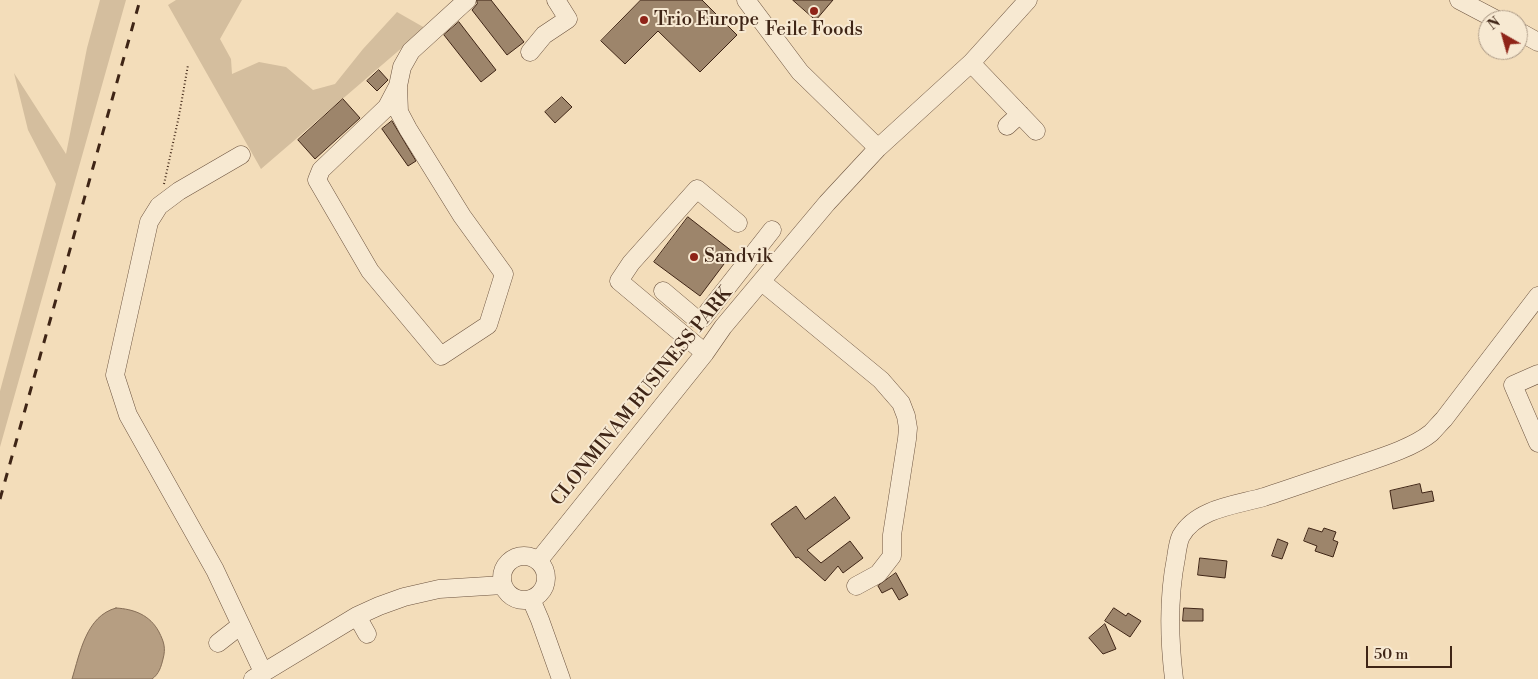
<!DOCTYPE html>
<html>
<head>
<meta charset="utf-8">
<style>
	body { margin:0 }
	#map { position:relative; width:1538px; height:679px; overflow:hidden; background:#f3ddba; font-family:"Libre Bodoni",serif }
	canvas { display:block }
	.north { position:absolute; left:1478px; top:10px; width:50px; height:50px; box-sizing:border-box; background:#f7e9d2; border:1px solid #ad9b87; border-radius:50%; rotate:322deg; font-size:14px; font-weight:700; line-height:20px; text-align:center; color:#3f2516 }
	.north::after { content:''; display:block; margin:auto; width:18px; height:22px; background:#8f2418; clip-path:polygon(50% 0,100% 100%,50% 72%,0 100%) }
	.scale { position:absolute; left:1366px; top:646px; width:86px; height:22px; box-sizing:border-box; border:2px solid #3f2516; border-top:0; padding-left:6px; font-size:15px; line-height:18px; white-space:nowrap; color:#3f2516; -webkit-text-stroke:4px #f7e9d2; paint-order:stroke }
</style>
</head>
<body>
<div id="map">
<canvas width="1538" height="679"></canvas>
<div class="north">N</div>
<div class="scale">50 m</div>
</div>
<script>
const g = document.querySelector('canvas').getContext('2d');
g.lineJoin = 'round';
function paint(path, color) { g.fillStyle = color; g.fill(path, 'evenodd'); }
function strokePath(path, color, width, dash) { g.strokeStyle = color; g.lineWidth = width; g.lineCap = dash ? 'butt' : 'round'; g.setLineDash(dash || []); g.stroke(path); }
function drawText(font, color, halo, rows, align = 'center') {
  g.font = font + ' "Libre Bodoni",serif'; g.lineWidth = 4; g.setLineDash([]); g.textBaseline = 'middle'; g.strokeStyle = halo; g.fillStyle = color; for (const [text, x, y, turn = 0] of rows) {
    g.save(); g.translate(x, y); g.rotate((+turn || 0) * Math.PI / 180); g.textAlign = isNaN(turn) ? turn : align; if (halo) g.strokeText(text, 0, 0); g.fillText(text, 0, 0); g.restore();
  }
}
paint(new Path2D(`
	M 100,0 L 126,0 L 0,447 L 0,391 L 56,184 L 28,130 L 14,73 L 66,154 L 87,48 Z
	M 176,0 L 242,0 L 220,39 L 231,59 L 232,74 L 259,62 L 286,67 L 313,90 L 335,84 L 363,49 L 397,12 L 425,28 L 261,169 L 168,5 Z`), '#d4be9e');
const water = new Path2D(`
	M 116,608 C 134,609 150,615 159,632 C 164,642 166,648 163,659 C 161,667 159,674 152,679 L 72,679 C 80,653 86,616 116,608 Z`);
paint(water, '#b69e82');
strokePath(water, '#866e57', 1);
const building = new Path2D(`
	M 477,0 L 491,0 L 524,42 L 507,55 L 472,10 L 477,4 Z
	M 641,0 L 702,0 L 737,35 L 700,72 L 658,31 L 625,64 L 601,41 Z
	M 793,0 L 833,0 L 816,20 Z
	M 459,22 L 496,70 L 481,82 L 444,35 Z
	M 379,70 L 388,80 L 377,91 L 367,81 Z
	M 562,97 L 572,107 L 555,123 L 545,112 Z
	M 343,99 L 360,118 L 315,159 L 298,140 Z
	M 392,121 L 416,161 L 408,166 L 382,129 Z
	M 688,217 L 733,252 L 700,296 L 654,262 Z
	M 1420,484 L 1422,493 L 1432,491 L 1434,501 L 1393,509 L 1390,491 Z
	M 835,497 L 850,518 L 807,550 L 821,563 L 850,541 L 863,558 L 843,573 L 838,566 L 825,581 L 798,557 L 796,558 L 771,524 L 796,506 L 805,519 Z
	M 1309,528 L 1322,532 L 1324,528 L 1336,532 L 1333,540 L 1338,542 L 1333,557 L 1315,551 L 1317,546 L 1304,541 Z
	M 1278,539 L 1288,543 L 1282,559 L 1272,556 Z
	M 1200,558 L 1227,561 L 1225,578 L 1198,575 Z
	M 896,573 L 908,595 L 899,600 L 892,588 L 882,593 L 878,586 Z
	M 1114,608 L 1126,616 L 1128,613 L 1141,621 L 1130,637 L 1105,621 Z
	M 1184,608 L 1203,609 L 1203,621 L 1183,621 Z
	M 1105,624 L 1116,649 L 1103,654 L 1089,638 Z`);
paint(building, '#9d856b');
strokePath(building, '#3f2516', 1);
const minor = new Path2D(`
	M 746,0 L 800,72 L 878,148
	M 1459,0 L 1497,20
	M 1518,31 L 1538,42
	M 530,52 L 544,35 L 568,19 L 556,0
	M 971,63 L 1036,131
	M 398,86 L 387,107 L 321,170 L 317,180 L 370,271 L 441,356 L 488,325 L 504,274 L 462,216 L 408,129 L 399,112 L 398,86 L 402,67 L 411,51 L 467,0
	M 1007,126 L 1020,114
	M 241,155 L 179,191 L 159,206 L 149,222 L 115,375 L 128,415 L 215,570 L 263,672
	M 762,282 L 881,380 L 901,403 L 906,416 L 908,428 L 907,439 L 892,535 L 892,556 L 878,574 L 856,586
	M 663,291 L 695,318 L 703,318 L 772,230
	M 705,353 L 619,281 L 631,263 L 697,189 L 738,223
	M 1538,374 L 1513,385 L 1538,443
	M502 578a22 22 0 1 1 44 0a22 22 0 1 1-44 0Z
	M 539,560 L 705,353 L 723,327 L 827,203 L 878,148 L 971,63 L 1028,0
	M 531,599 L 540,620 L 561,679
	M 357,616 L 367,634
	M 218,643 L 241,625
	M 253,679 L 357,616 L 379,606 L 404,597 L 439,589 L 503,585
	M 1174,679 C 1169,638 1168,598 1176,558 C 1177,551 1178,542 1181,536 C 1197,508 1237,505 1264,497 C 1292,488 1320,478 1347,469 C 1372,460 1410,450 1431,433 C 1435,429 1439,424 1444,419 L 1538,296`);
strokePath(minor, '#6c533f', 19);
strokePath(new Path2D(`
	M 164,184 L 179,116 L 188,65`), '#3f2516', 2, [1, 2.5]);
strokePath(minor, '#f7e9d2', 18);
strokePath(new Path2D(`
	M 0,499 L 140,0`), '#3f2516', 3, [9, 9]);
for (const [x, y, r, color] of [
	[814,11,5,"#8f2418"],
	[644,20,5,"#8f2418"],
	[694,257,5,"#8f2418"]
]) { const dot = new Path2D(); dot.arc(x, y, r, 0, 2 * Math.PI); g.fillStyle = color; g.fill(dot); strokePath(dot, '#f7e9d2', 2); }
drawText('19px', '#3f2516', '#f7e9d2', [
	["Trio Europe",654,20],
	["Feile Foods",814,30,"center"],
	["Sandvik",704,257]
], 'left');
drawText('19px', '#3f2516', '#f7e9d2', [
	["CLONMINAM BUSINESS PARK",642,397,-51]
]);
</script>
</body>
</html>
